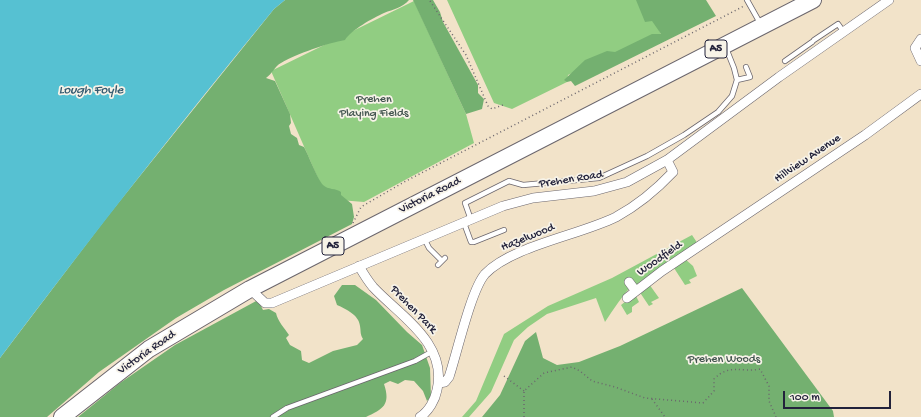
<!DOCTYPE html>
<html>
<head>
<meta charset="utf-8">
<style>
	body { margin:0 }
	#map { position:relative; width:921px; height:417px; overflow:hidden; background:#f2e3c9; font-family:"Gochi Hand",sans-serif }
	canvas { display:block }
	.scale { position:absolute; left:783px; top:391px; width:108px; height:18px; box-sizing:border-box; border:2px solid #22223b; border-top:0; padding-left:5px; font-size:12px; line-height:14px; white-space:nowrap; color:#22223b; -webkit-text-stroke:3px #f7f3e8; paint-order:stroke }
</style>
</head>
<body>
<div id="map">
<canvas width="921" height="417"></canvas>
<div class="scale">100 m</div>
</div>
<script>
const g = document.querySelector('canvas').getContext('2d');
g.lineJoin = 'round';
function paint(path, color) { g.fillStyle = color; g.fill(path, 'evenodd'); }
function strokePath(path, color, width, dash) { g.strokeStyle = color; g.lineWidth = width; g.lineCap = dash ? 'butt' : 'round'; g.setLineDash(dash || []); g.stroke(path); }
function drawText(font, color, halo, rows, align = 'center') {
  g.font = font + ' "Gochi Hand",sans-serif'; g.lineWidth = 3.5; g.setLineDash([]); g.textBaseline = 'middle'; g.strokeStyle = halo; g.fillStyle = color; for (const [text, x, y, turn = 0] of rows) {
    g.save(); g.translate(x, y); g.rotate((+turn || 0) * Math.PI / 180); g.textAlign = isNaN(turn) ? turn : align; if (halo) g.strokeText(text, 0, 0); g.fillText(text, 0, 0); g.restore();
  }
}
paint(new Path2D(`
	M 447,0 L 644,0 L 661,34 L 568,75 L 567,82 L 512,109 L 494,103 Z
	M 414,1 L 466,114 L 474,143 L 364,202 L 327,199 L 271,71 Z
	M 692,235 L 698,244 L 638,285 L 634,283 C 623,295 614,308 605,322 L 596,298 L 547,314 L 528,327 L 514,340 L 491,392 L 469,417 L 462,417 L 476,401 L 504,334 L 548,306 L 612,278 Z
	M 685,259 L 693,266 L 697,276 L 689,280 L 691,283 L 685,285 L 674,268 Z
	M 649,284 L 659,298 L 651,302 L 653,304 L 649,306 L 639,291 Z
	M 635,294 L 639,302 L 632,307 L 632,312 L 627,315 L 621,305 Z`), '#91cd82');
paint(new Path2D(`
	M 285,0 L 409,0 C 402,8 394,9 384,13 C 373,18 351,30 345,40 C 328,43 296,54 281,63 C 275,66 272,74 266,78 L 275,81 L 290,114 L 291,123 L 289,126 L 291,134 L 297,138 L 299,145 L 304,147 C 309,156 317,178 323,185 C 328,190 336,188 341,192 L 341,195 L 352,204 L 354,217 L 352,224 L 224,290 L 176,318 L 99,372 L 47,417 L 0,417 L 0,358 L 107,217 L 274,9 Z
	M 413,0 L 433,0 L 440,12 L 443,22 L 478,85 L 478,93 L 484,99 L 482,109 L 466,114 Z
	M 636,0 L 706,0 L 716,16 L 575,86 L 571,81 L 567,82 L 564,80 L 585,60 L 607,51 L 615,52 L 652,34 L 661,34 L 652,21 L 645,22 Z
	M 342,285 L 355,285 L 376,300 L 407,332 L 422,345 L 430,368 L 431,397 L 427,401 L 423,391 L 414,381 L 405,380 L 398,384 L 390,381 L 384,384 C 391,405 383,409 366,417 L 78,417 L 120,383 L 175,345 L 258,300 L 263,310 L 269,309 L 276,313 C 278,322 284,327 289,335 L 286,338 L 290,345 L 301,351 L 302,360 L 309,363 L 333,351 L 357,345 L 363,339 C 360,334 361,332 360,326 C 359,315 346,309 337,305 L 334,296 Z
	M 742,288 L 833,411 L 834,417 L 482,417 L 500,395 L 525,341 L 536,332 L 543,358 L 557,365 L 579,362 L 620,346 Z`), '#74b070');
paint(new Path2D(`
	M 0,0 L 285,0 L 274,9 C 180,123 89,240 0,358 Z`), '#56c1d2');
const lane = new Path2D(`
	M 747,0 L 760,23
	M 814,40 L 838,24 L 843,31
	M 785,61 L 812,42
	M 737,80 L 750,77 L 746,67
	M 471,220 L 465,203 L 509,181 L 523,185 L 599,178 L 647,156 L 684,135 L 718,112 L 732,96 L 737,80 L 734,68 L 726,48
	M 464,223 L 471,242 L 474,242 L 504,230
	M 425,240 L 429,248 L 442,261
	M 438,265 L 445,258
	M 273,417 L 287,408 L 415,361 L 433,351`);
const street = new Path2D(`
	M 921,39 L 915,48 L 921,61
	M 359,266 C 363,273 368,281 373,287 C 400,316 448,343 437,390 C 435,400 429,411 420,417
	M 629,282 L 635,290
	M 250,289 L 265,303 L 272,303 L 503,206 L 533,198 L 594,191 L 627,182 L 667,160 L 779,77 L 889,0
	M 627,298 L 662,271 L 865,135 L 921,94
	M 439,383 L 445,382 L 449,377 C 457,353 471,290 485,274 C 512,246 580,235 616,217 C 638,205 656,190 673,172 L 667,160`);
const highway = new Path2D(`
	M 62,417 L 149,349 L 250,289 L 813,0`);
strokePath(lane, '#6b666d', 6);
strokePath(street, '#6b666d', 10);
strokePath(highway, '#6b666d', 18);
strokePath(new Path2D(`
	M 430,1 L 466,55 L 488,106 L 492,109 L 503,105
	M 353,223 L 361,207 L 406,181 L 744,6
	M 504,376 L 524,391
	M 652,399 L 665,417
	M 524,417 L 524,391 L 544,373 L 572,367 L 580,371 L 592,381 L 615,387 L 645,398 L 703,403 L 714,391 L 714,379 C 730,363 741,373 760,369 L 769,386 L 769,401 L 776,417`), '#6b666d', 1.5, [1, 3]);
strokePath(lane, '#fff', 4.5);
strokePath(street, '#fff', 9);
strokePath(highway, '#fff', 16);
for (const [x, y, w] of [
	[716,49,22],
	[333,246,22]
]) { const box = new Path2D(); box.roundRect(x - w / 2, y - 9, w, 18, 3); g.fillStyle = '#f7f3e8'; g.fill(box); strokePath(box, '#22223b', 1); }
drawText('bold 11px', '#22223b', null, [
	["A5",716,49],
	["A5",333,246]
]);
drawText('12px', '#435550', '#f7f3e8', [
	["Prehen",374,100],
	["Playing Fields",374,114],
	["Prehen Woods",724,360]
]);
drawText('12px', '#22223b', '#f7f3e8', [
	["Hillview Avenue",808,159,-34],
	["Prehen Road",571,180,-9],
	["Victoria Road",430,196,-27],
	["Hazelwood",528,238,-22],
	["Woodfield",660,259,-35],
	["Prehen Park",413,310,46],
	["Victoria Road",147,353,-35]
]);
drawText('italic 13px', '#345a70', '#f7f3e8', [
	["Lough Foyle",91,91]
]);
</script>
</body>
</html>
